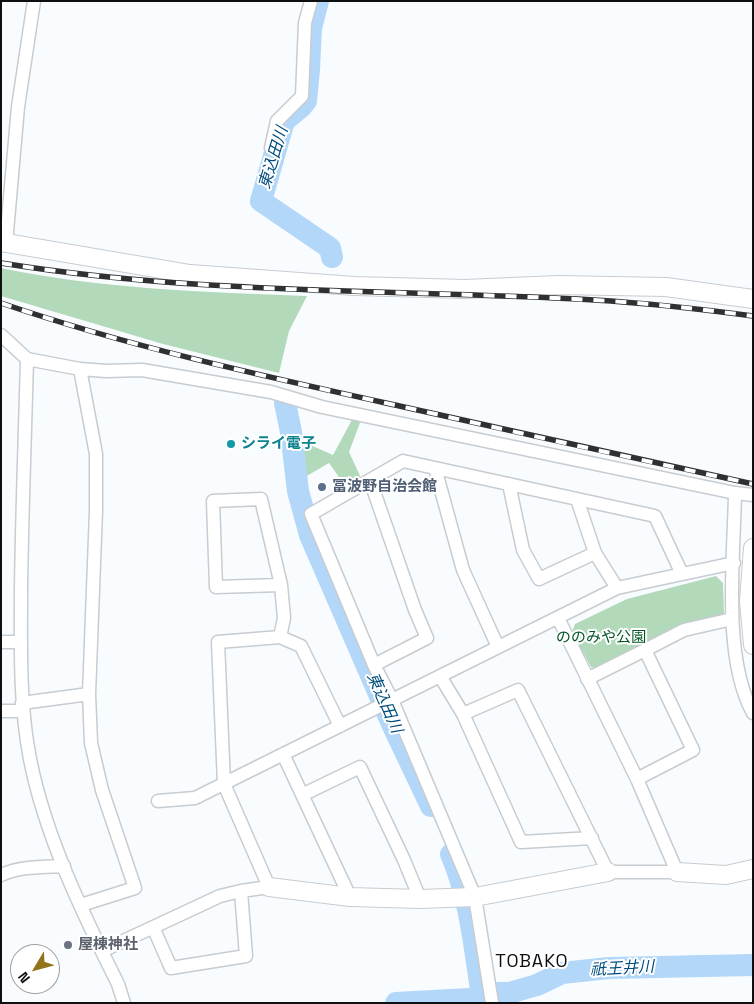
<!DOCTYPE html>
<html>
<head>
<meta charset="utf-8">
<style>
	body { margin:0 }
	#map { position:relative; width:754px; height:1004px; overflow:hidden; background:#f9fcff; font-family:"Space Grotesk",sans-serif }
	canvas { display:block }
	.frame { position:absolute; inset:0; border:2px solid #0e0f11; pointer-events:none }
	.north { position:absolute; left:10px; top:944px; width:50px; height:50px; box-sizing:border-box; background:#fff; border:1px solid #9f9fa0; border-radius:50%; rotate:233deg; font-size:14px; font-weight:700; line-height:20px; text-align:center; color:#0e0f11 }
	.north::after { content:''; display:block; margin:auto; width:18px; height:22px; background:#93741b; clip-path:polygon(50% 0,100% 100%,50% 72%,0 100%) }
</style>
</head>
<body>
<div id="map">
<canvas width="754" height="1004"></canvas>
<div class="frame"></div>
<div class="north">N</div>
</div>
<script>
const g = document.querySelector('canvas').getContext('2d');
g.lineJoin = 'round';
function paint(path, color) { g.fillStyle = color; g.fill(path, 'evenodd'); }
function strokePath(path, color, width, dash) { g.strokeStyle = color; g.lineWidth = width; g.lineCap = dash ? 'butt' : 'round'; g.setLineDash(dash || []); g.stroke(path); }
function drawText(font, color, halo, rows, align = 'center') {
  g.font = font + ' "Space Grotesk","Noto Sans JP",sans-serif'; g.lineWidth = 4; g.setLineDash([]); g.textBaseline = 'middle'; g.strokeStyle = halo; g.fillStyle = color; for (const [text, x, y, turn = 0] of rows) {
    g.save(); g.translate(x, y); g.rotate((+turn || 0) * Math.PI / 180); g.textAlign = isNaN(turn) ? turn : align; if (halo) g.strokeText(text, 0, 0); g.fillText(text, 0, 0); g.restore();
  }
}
paint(new Path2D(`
	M 1,268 C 101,289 205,292 307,296 L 289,331 L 279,373 L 163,344 L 1,296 Z
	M 353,418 L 360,423 L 349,452 L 361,478 L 346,487 L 329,463 L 305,477 L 299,440 L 333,455 Z
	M 716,576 L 723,583 L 724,613 L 717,620 L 598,669 L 591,667 L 572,632 L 575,624 L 627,599 Z`), '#b2d9b9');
strokePath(new Path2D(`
	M 318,1 L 311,28 L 309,70 L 306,101 L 301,107 L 284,121 L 261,201 L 330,248 L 332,257
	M 285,403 L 291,432 L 298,491 L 310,535 L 393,726 L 431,806
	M 451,854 C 471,900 475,953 483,1003
	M 494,993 L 509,993 L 537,985 L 562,973 L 609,968 L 753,965
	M 396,1003 L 469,999`), '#b3d7f8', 22);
const street = new Path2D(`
	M 271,148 L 277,121 L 302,96 L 305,23 L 311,1
	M 6,243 L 18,107 L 34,1
	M 1,335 L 27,359
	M 80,369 L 96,454 L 96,511 L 89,694 L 91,743 L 102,790 L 135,888 L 81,905
	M 435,468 L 463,570 L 498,647
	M 370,480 L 415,610 L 427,638 L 374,665
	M 509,484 L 523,550 L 539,579 L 595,553
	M 735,493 C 734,557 722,657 753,713
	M 577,499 L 595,553 L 617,588
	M 280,637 L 301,646 L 340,726
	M 1,642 L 21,642
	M 645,650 L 684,630 L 732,619
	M 440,676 L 463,714 L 521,842 L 592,838
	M 587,679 L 645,650 L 693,750 L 637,779
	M 22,703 L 89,694
	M 1,711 L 23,711
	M 463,714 L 518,690 L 608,872 L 677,872 L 637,779 L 558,618
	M 283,754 L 350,897
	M 302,795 L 360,767 L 404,860 L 420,899
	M 158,801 L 195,798 L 617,588 L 734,563
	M 1,875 C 20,866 43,867 64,866
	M 153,927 L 171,968 L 246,956 L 241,891
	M 102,951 L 220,896 L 241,891 L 269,887 L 224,784 L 218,642 L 280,637 L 284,618 L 281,585 L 261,499 L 213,501 L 216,587 L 281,585
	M 124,1003 L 118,984 C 83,914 45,836 30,759 C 19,703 21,646 21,589 C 22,513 25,436 27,359 L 80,369 L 106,371 L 142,370 L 271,392 L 322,407 L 735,493 L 753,495
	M 492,1003 L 475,897 L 392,700 L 374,665 L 311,514 L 403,461 L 655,516 L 682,574`);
const secondary = new Path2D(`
	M 1,242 L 190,274 L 354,286 L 465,289 L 558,285 L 666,287 L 753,299
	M 753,548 L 749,601 L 753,645
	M 677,872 L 726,875 L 753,869
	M 269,887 L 350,897 L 420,899 L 475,897 L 608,872`);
strokePath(street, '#c7ccd1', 15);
strokePath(secondary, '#c7ccd1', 20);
strokePath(street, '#fff', 12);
strokePath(secondary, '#fff', 18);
const rail = new Path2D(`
	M 1,263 C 199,295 395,289 594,300 C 647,303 700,309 753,316
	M 1,303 C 133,348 268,377 404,407 C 520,433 636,459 753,484`);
strokePath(rail, '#2f3032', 5.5);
strokePath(rail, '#fff', 4, [11]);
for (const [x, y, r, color] of [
	[231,444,5,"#0f9aa8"],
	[322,487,5,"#5c6f8a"],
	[68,945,5,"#6b7280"]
]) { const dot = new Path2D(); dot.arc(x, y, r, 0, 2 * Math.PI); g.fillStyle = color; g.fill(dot); strokePath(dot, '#fff', 2); }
drawText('bold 15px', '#0d838f', '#fff', [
	["シライ電子",241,444]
], 'left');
drawText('bold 15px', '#4e5e75', '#fff', [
	["冨波野自治会館",332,487]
], 'left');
drawText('15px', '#025425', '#fff', [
	["ののみや公園",601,638]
]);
drawText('bold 15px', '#5b616d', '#fff', [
	["屋棟神社",78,945]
], 'left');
drawText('italic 16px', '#014d7e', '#fff', [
	["東込田川",274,158,-73],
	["東込田川",384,703,66],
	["祇王井川",622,969,-3]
]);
g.letterSpacing = '1px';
drawText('18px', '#0e0f11', '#fff', [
	["TOBAKO",532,962]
]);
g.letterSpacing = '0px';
</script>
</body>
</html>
